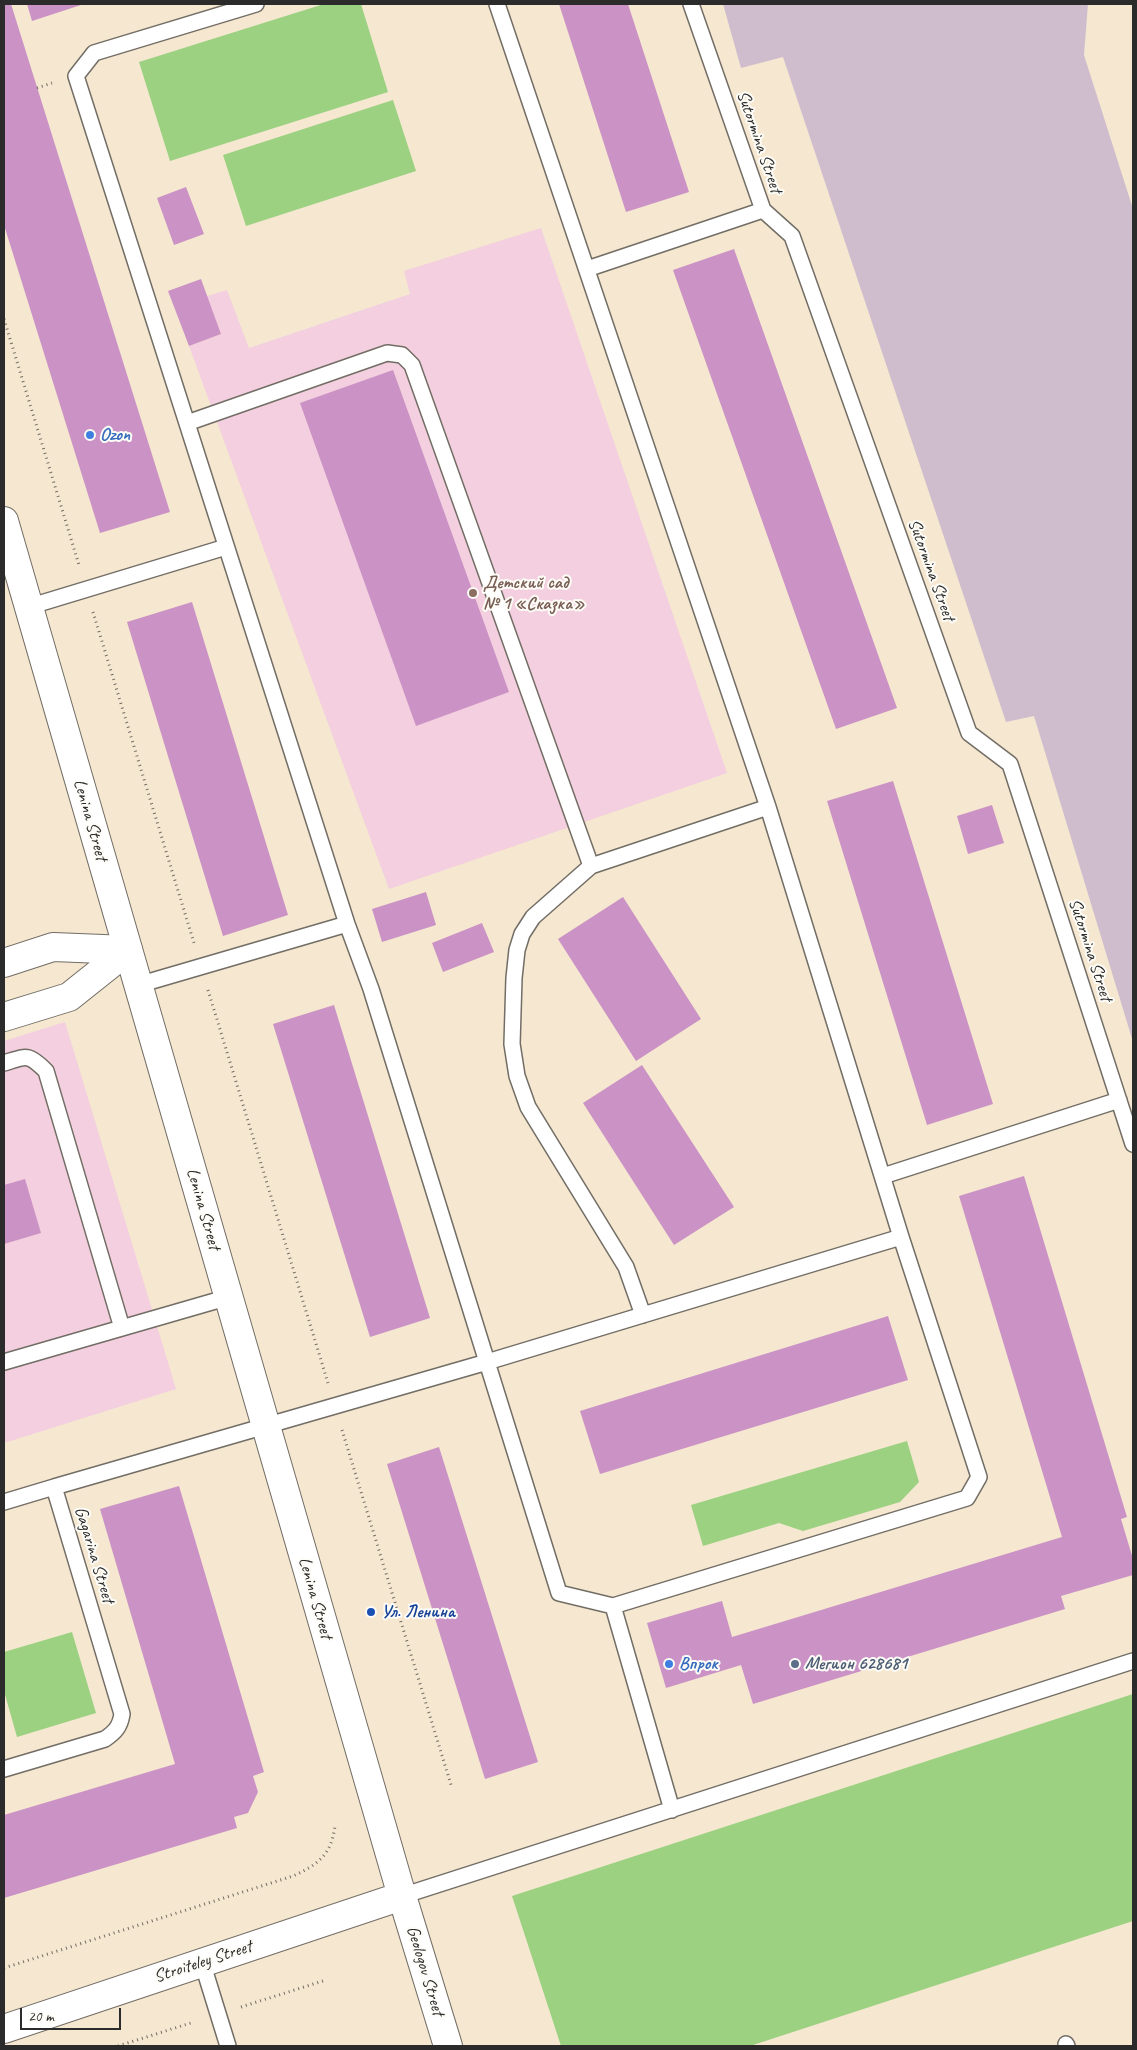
<!DOCTYPE html>
<html>
<head>
<meta charset="utf-8">
<style>
	body { margin:0 }
	#map { position:relative; width:1137px; height:2050px; overflow:hidden; background:#f5e7d0; font-family:Caveat,sans-serif }
	canvas { display:block }
	.frame { position:absolute; inset:0; border:5px solid #2b2b2b; pointer-events:none }
	.scale { position:absolute; left:20px; top:2008px; width:101px; height:22px; box-sizing:border-box; border:2px solid #2b2b2b; border-top:0; padding-left:6px; font-size:15px; line-height:18px; white-space:nowrap; color:#2b2b2b; -webkit-text-stroke:4px #fdfcf7; paint-order:stroke }
</style>
</head>
<body>
<div id="map">
<canvas width="1137" height="2050"></canvas>
<div class="frame"></div>
<div class="scale">20 m</div>
</div>
<script>
const g = document.querySelector('canvas').getContext('2d');
g.lineJoin = 'round';
function paint(path, color) { g.fillStyle = color; g.fill(path, 'evenodd'); }
function strokePath(path, color, width, dash) { g.strokeStyle = color; g.lineWidth = width; g.lineCap = dash ? 'butt' : 'round'; g.setLineDash(dash || []); g.stroke(path); }
function drawText(font, color, halo, rows, align = 'center') {
  g.font = font + ' Caveat,sans-serif'; g.lineWidth = 4; g.setLineDash([]); g.textBaseline = 'middle'; g.strokeStyle = halo; g.fillStyle = color; for (const [text, x, y, turn = 0] of rows) {
    g.save(); g.translate(x, y); g.rotate((+turn || 0) * Math.PI / 180); g.textAlign = isNaN(turn) ? turn : align; if (halo) g.strokeText(text, 0, 0); g.fillText(text, 0, 0); g.restore();
  }
}
paint(new Path2D(`
	M 541,228 L 727,773 L 389,889 L 189,346 L 221,334 L 207,296 L 227,290 L 249,348 L 410,294 L 404,271 Z
	M 65,1022 L 176,1389 L 4,1443 L 4,1041 Z`), '#f3cfdf');
paint(new Path2D(`
	M 723,4 L 1088,4 L 1084,55 L 1133,209 L 1133,1042 L 1034,716 L 1006,722 L 783,57 L 741,68 Z`), '#cfbdce');
paint(new Path2D(`
	M 324,4 L 361,4 L 388,92 L 170,161 L 139,62 Z
	M 393,100 L 416,171 L 246,226 L 223,155 Z
	M 907,1441 L 919,1482 L 900,1502 L 803,1531 L 779,1523 L 703,1546 L 691,1505 Z
	M 72,1632 L 96,1713 L 17,1737 L 4,1691 L 4,1652 Z
	M 1133,1694 L 1133,1921 L 750,2046 L 561,2046 L 512,1896 Z`), '#9cd182');
paint(new Path2D(`
	M 4,4 L 11,4 L 170,512 L 100,533 L 4,225 Z
	M 27,4 L 84,4 L 32,21 Z
	M 559,4 L 628,4 L 689,192 L 626,212 Z
	M 186,187 L 204,234 L 174,245 L 157,198 Z
	M 734,249 L 897,708 L 836,729 L 673,270 Z
	M 201,279 L 221,334 L 189,346 L 168,291 Z
	M 393,370 L 509,692 L 416,726 L 300,403 Z
	M 192,602 L 288,915 L 223,936 L 127,622 Z
	M 893,781 L 993,1104 L 927,1125 L 827,801 Z
	M 992,805 L 1004,843 L 968,854 L 957,816 Z
	M 426,892 L 436,925 L 382,942 L 372,909 Z
	M 623,897 L 701,1019 L 636,1061 L 558,939 Z
	M 482,923 L 494,952 L 443,972 L 432,943 Z
	M 334,1005 L 430,1318 L 370,1337 L 273,1024 Z
	M 642,1065 L 734,1207 L 674,1245 L 583,1103 Z
	M 1024,1176 L 1127,1517 L 1121,1519 L 1133,1559 L 1133,1575 L 1061,1596 L 1065,1609 L 753,1704 L 741,1665 L 666,1688 L 647,1623 L 722,1601 L 732,1637 L 1062,1537 L 959,1196 Z
	M 25,1179 L 41,1233 L 4,1244 L 4,1185 Z
	M 888,1316 L 908,1380 L 600,1474 L 580,1411 Z
	M 439,1447 L 538,1762 L 485,1779 L 387,1464 Z
	M 179,1486 L 264,1772 L 253,1776 L 258,1792 L 248,1813 L 234,1817 L 237,1828 L 4,1898 L 4,1815 L 175,1764 L 100,1509 Z`), '#cb92c5');
const lane = new Path2D(`
	M 497,4 L 768,807 L 901,1237 L 979,1477 L 967,1498 L 613,1606 L 672,1810
	M 691,4 L 763,210 L 792,236 L 969,733 L 1010,764 L 1133,1144
	M 587,269 L 763,210
	M 187,423 L 387,353 L 402,355 L 412,365 L 591,866
	M 28,607 L 226,547
	M 138,985 L 347,924
	M 4,1063 C 27,1056 28,1053 46,1071 L 122,1328
	M 883,1176 L 1119,1100
	M 643,1315 L 626,1267 L 528,1107 L 517,1076 L 512,1044 L 514,978 L 517,950 L 522,934 L 533,917 L 591,866 L 768,807
	M 4,1362 L 229,1297
	M 4,1502 L 54,1487
	M 613,1606 L 559,1593 L 487,1362 L 901,1237
	M 4,1769 L 105,1739 C 115,1732 120,1727 122,1714 L 54,1487 L 487,1362 L 371,989 L 347,924 L 76,76 L 94,53 L 256,4
	M 402,1896 L 1133,1661
	M 202,1962 L 228,2046
	M 1066,2044 L 1067,2046`);
const street = new Path2D(`
	M 4,963 L 53,947 L 128,950
	M 4,1017 L 69,997 L 128,950
	M 402,1896 L 448,2046`);
const secondary = new Path2D(`
	M 4,521 L 402,1896 L 4,2029`);
strokePath(lane, '#726d65', 18);
strokePath(street, '#726d65', 30);
strokePath(secondary, '#726d65', 30);
strokePath(new Path2D(`
	M 37,88 L 52,83
	M 4,319 L 79,565
	M 93,612 L 194,943
	M 208,990 L 328,1383
	M 342,1430 L 452,1788
	M 4,1968 L 293,1876 C 319,1864 331,1855 335,1826
	M 241,2007 L 326,1980
	M 118,2046 L 194,2022`), '#726d65', 3, [1, 4]);
strokePath(lane, '#fff', 15);
strokePath(street, '#fff', 28);
strokePath(secondary, '#fff', 28);
for (const [x, y, r, color] of [
	[90,435,5,"#3f7fe0"],
	[473,593,5,"#8d6e63"],
	[371,1612,5,"#1a4fb4"],
	[669,1664,5,"#3f7fe0"],
	[795,1664,5,"#5c6f8a"]
]) { const dot = new Path2D(); dot.arc(x, y, r, 0, 2 * Math.PI); g.fillStyle = color; g.fill(dot); strokePath(dot, '#fdfcf7', 2); }
drawText('18px', '#2b2b2b', '#fdfcf7', [
	["Sutormina Street",759,142,71],
	["Sutormina Street",931,570,70],
	["Lenina Street",90,820,74],
	["Sutormina Street",1090,950,72],
	["Lenina Street",203,1209,74],
	["Gagarina Street",94,1555,73],
	["Lenina Street",315,1598,74],
	["Stroiteley Street",203,1962,-18],
	["Geologov Street",425,1971,73]
]);
drawText('bold 18px', '#366cbe', '#fdfcf7', [
	["Ozon",100,435],
	["Впрок",679,1664]
], 'left');
drawText('bold 18px', '#785e54', '#fdfcf7', [
	["Детский сад",483,583],
	["№ 1 «Сказка»",483,604]
], 'left');
drawText('bold 18px', '#164399', '#fdfcf7', [
	["Ул. Ленина",381,1612]
], 'left');
drawText('bold 18px', '#4e5e75', '#fdfcf7', [
	["Мегион 628681",805,1664]
], 'left');
</script>
</body>
</html>
